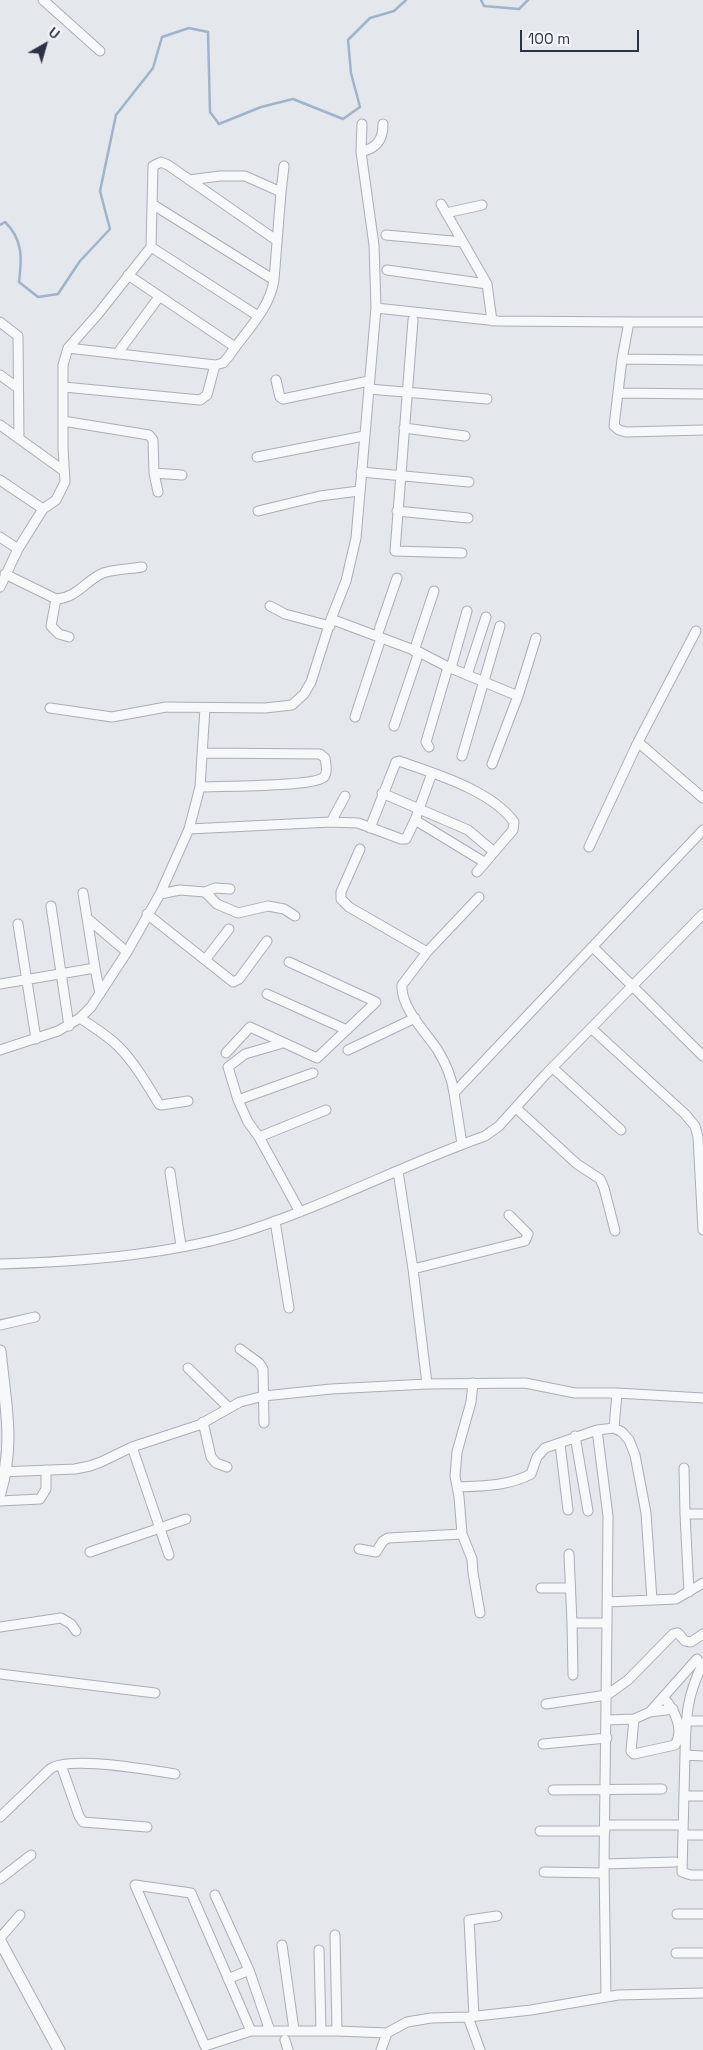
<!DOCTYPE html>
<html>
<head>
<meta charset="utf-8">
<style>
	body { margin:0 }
	#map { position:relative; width:703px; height:2050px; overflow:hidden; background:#e4e7ec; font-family:"Space Grotesk",sans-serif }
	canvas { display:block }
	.north { position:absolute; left:20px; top:20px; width:50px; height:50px; -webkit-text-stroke:4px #f4f6f9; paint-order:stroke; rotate:38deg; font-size:14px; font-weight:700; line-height:20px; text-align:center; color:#2b3445 }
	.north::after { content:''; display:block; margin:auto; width:18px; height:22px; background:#2b3445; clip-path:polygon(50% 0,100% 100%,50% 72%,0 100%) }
	.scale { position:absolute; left:520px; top:30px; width:119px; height:22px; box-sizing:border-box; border:2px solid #2b3445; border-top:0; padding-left:6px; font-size:15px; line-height:18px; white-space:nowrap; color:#2b3445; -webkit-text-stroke:4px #f4f6f9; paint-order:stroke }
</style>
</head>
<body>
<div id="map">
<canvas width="703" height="2050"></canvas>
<div class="north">U</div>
<div class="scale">100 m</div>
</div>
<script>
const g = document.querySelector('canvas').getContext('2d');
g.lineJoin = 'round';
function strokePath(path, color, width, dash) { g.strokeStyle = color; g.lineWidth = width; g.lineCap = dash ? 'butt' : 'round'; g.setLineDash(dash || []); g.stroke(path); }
strokePath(new Path2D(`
	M 481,0 L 484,6 L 519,9 L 528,0
	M 0,225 L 5,222 C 23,239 22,259 19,282 L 38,297 L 58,294 L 80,261 L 110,229 L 100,191 L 116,115 L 153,68 L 162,37 L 189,28 L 208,32 L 210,112 L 219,124 L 261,107 L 293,99 L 343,119 L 360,107 L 351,73 L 348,40 L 370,18 L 394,11 L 406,0`), '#9fb4cc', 2.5);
const minor = new Path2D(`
	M 43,0 L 100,51
	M 361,152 L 362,124
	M 189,180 L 220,176 L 245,176 L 281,192 L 274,280 C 270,309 245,332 229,356 L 223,363 L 215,365
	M 281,192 L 284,166
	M 152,204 L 274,280
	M 441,204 L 487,284 L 492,321
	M 446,213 L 482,205
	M 386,235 L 463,242
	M 151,247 L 258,316
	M 387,270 L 487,284
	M 128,275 L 235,347
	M 376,308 L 498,321 L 629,322 L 622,359 L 614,426 L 619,430 L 626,432 L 703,430
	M 413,320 L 395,551 L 462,553
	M 0,322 L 18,336 L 19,439
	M 629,322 L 703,322
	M 117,354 L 159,297
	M 622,359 L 703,360
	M 0,375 L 18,388
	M 276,380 L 280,397 L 283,399 L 369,381
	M 64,387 L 200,400 L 207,395 L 215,365 L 68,348
	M 369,389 L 487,399
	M 618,393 L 703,394
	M 63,421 L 149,435 L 153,440 L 154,473 L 182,475
	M 0,425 L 64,471
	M 404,428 L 465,436
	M 257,457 L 364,436
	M 361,472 L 469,482
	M 154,473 L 158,492
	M 0,480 L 43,509
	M 258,511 L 320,496 L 359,491
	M 397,511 L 468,518
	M 0,537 L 18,549
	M 5,574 L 56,599 C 77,598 85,581 103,573 C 115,569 130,569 142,567
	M 0,587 L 18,549 L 43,509 L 56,500 L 65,482 L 63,447 L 63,365 L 68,348 L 98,314 L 151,247 L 153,166 L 161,162 L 168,165 L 276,240
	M 56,599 L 51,626 L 59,634 L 69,637
	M 270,606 L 285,614 L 330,626
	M 331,619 L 346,581 L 356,538 L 376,308 L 374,245 L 361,152 C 376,148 383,141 383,124
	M 377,636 L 397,578
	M 414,651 L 434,591
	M 451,668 L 467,611
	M 467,675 L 486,617
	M 50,708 L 112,717 L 166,707 L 265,708 L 292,705 L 304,694 L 311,682 L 331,619 L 419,652 L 448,667 L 518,696
	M 355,717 L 381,638
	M 394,726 L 419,652
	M 638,742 L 703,798
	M 429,747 L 426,742 L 448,667
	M 462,756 L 500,626
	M 492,764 L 518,696 L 536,638
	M 200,787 C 218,786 314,787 324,777 C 328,773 326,763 325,758 L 320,754 L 203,753
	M 382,793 L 468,830 L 493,851
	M 415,820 L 484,862
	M 331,822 L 358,823 L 401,839 L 406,839 L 415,820 L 432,773
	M 370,828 L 396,762 L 399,761 C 435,774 491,790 514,822 L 513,830 L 477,872
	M 189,829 L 331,822 L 345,796
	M 589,847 L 638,742 L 696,631
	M 360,849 L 341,892 L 341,899 L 349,907 L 427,952
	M 205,892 L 215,888 L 230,889
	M 160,894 L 180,890 L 205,892 L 217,904 L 238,913 L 268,906 L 284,909 L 295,916
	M 51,906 L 69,1026
	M 147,914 L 233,982 L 239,979 L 267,941
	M 88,919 L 127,952
	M 18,924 L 36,1039
	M 593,947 L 703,1056
	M 205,960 L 229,929
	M 95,968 L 100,994
	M 0,984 L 95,968 L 83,893
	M 267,994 L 347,1030
	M 80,1018 C 93,1027 107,1035 118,1046 C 134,1062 147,1084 159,1104 L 161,1105 L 188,1101
	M 592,1029 L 685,1114 L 695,1126 L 698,1137 L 703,1230
	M 283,1043 L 245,1054 L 228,1067 L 238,1100 L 248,1122 L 259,1137 L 300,1212
	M 0,1050 L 58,1031 L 80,1018 L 91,1007 L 127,952 L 160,894 L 189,829 L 200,787 L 205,708
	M 348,1050 L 415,1018
	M 226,1053 L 250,1027 L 317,1058 L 376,1002 L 289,962
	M 553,1068 L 621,1130
	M 454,1093 C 452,1078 445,1062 437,1049 C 426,1033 400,1006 402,985 L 427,952 L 479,897
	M 238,1100 L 313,1073
	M 516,1108 L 577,1164 L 600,1179 L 604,1188 L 615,1231
	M 259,1137 L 326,1110
	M 462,1144 L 454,1093 L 703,830
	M 398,1171 L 413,1269 L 427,1384
	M 170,1172 L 181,1246
	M 275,1221 L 289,1308
	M 0,1264 C 76,1262 160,1256 234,1235 C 320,1209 400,1166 485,1136 L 499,1126 L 545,1075 L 703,914
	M 413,1269 L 525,1241 L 528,1234 L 509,1215
	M 0,1325 L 35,1317
	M 240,1349 L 259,1363 L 263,1369 L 264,1423
	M 188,1368 L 228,1407
	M 473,1383 L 471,1402 L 457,1452 L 455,1476 L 459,1497 L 462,1534 L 472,1559 L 473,1573 L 480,1613
	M 203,1422 L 211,1457 L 216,1463 L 227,1467
	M 614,1428 L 617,1393
	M 597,1430 L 608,1516 L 607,1623
	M 575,1436 L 588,1511
	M 560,1444 L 568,1510
	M 132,1447 L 169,1555
	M 684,1468 L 685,1514 L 703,1514
	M 0,1472 L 75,1469 L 90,1466 L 101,1462 L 132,1447 L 199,1425 L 240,1402 L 264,1396 L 331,1389 L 427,1384 L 525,1383 L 575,1393 L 617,1393 L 703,1398
	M 457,1487 C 482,1486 509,1486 531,1474 L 537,1457 L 545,1448 L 597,1430 L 614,1428 L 622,1432 L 629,1440 L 635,1455 L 646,1513 L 652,1600
	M 0,1501 L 40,1499 L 46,1489 L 46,1470
	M 685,1514 L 689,1592
	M 359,1549 L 376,1552 L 383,1541 L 388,1538 L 462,1534
	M 90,1552 L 186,1519
	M 569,1554 L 572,1623 L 607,1623 L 604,1864 L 606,1997
	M 541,1588 L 570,1588
	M 607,1602 L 676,1599 L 703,1583
	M 572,1623 L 573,1675
	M 0,1627 L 61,1618 L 71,1624 L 76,1631
	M 703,1663 C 686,1698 686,1717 685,1755 L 703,1756
	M 0,1674 L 155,1693
	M 546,1704 L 607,1695 L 628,1680 L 673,1634 L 678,1633 L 685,1641 L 691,1642 L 703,1634
	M 650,1712 L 673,1709
	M 634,1719 L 631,1751 L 634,1754 L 675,1745 C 685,1729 674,1709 663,1697
	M 607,1720 L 634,1719 L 650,1712 L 697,1659
	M 686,1721 L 703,1721
	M 543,1744 L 607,1738
	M 685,1755 L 682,1872 L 691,1875 L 703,1875
	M 61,1765 L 79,1816 L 83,1822 L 147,1827
	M 553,1790 L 662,1789
	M 684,1796 L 703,1796
	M 0,1817 L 50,1769 C 69,1755 150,1770 175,1774
	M 605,1825 L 678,1825
	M 540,1831 L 605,1831
	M 683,1835 L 703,1835
	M 604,1864 L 675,1862
	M 544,1872 L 604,1873
	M 0,1879 L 31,1855
	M 215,1895 L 249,1970 L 270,2031
	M 677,1914 L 703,1914
	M 335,1935 L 337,2031 L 387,2033
	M 0,1938 L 20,1915
	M 282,1945 L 294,2030
	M 319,1950 L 321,2031
	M 676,1953 L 703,1953
	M 228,1979 L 249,1970
	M 474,2016 L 469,1920 L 497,1916
	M 468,2017 L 480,2050
	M 251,2031 L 191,1893 L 135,1885 L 205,2046 L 251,2031 L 337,2031
	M 285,2040 L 288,2050
	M 381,2050 L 387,2033 L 407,2022 L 431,2018 L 468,2017 L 531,2010 L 618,1995 L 703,1993`);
const tertiary = new Path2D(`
	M 0,1351 C 5,1402 15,1443 0,1493
	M 0,1941 L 59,2050`);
strokePath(minor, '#a9aeb7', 11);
strokePath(tertiary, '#a9aeb7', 13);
strokePath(minor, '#f7f8fa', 9);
strokePath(tertiary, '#f7f8fa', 11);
</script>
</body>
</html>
